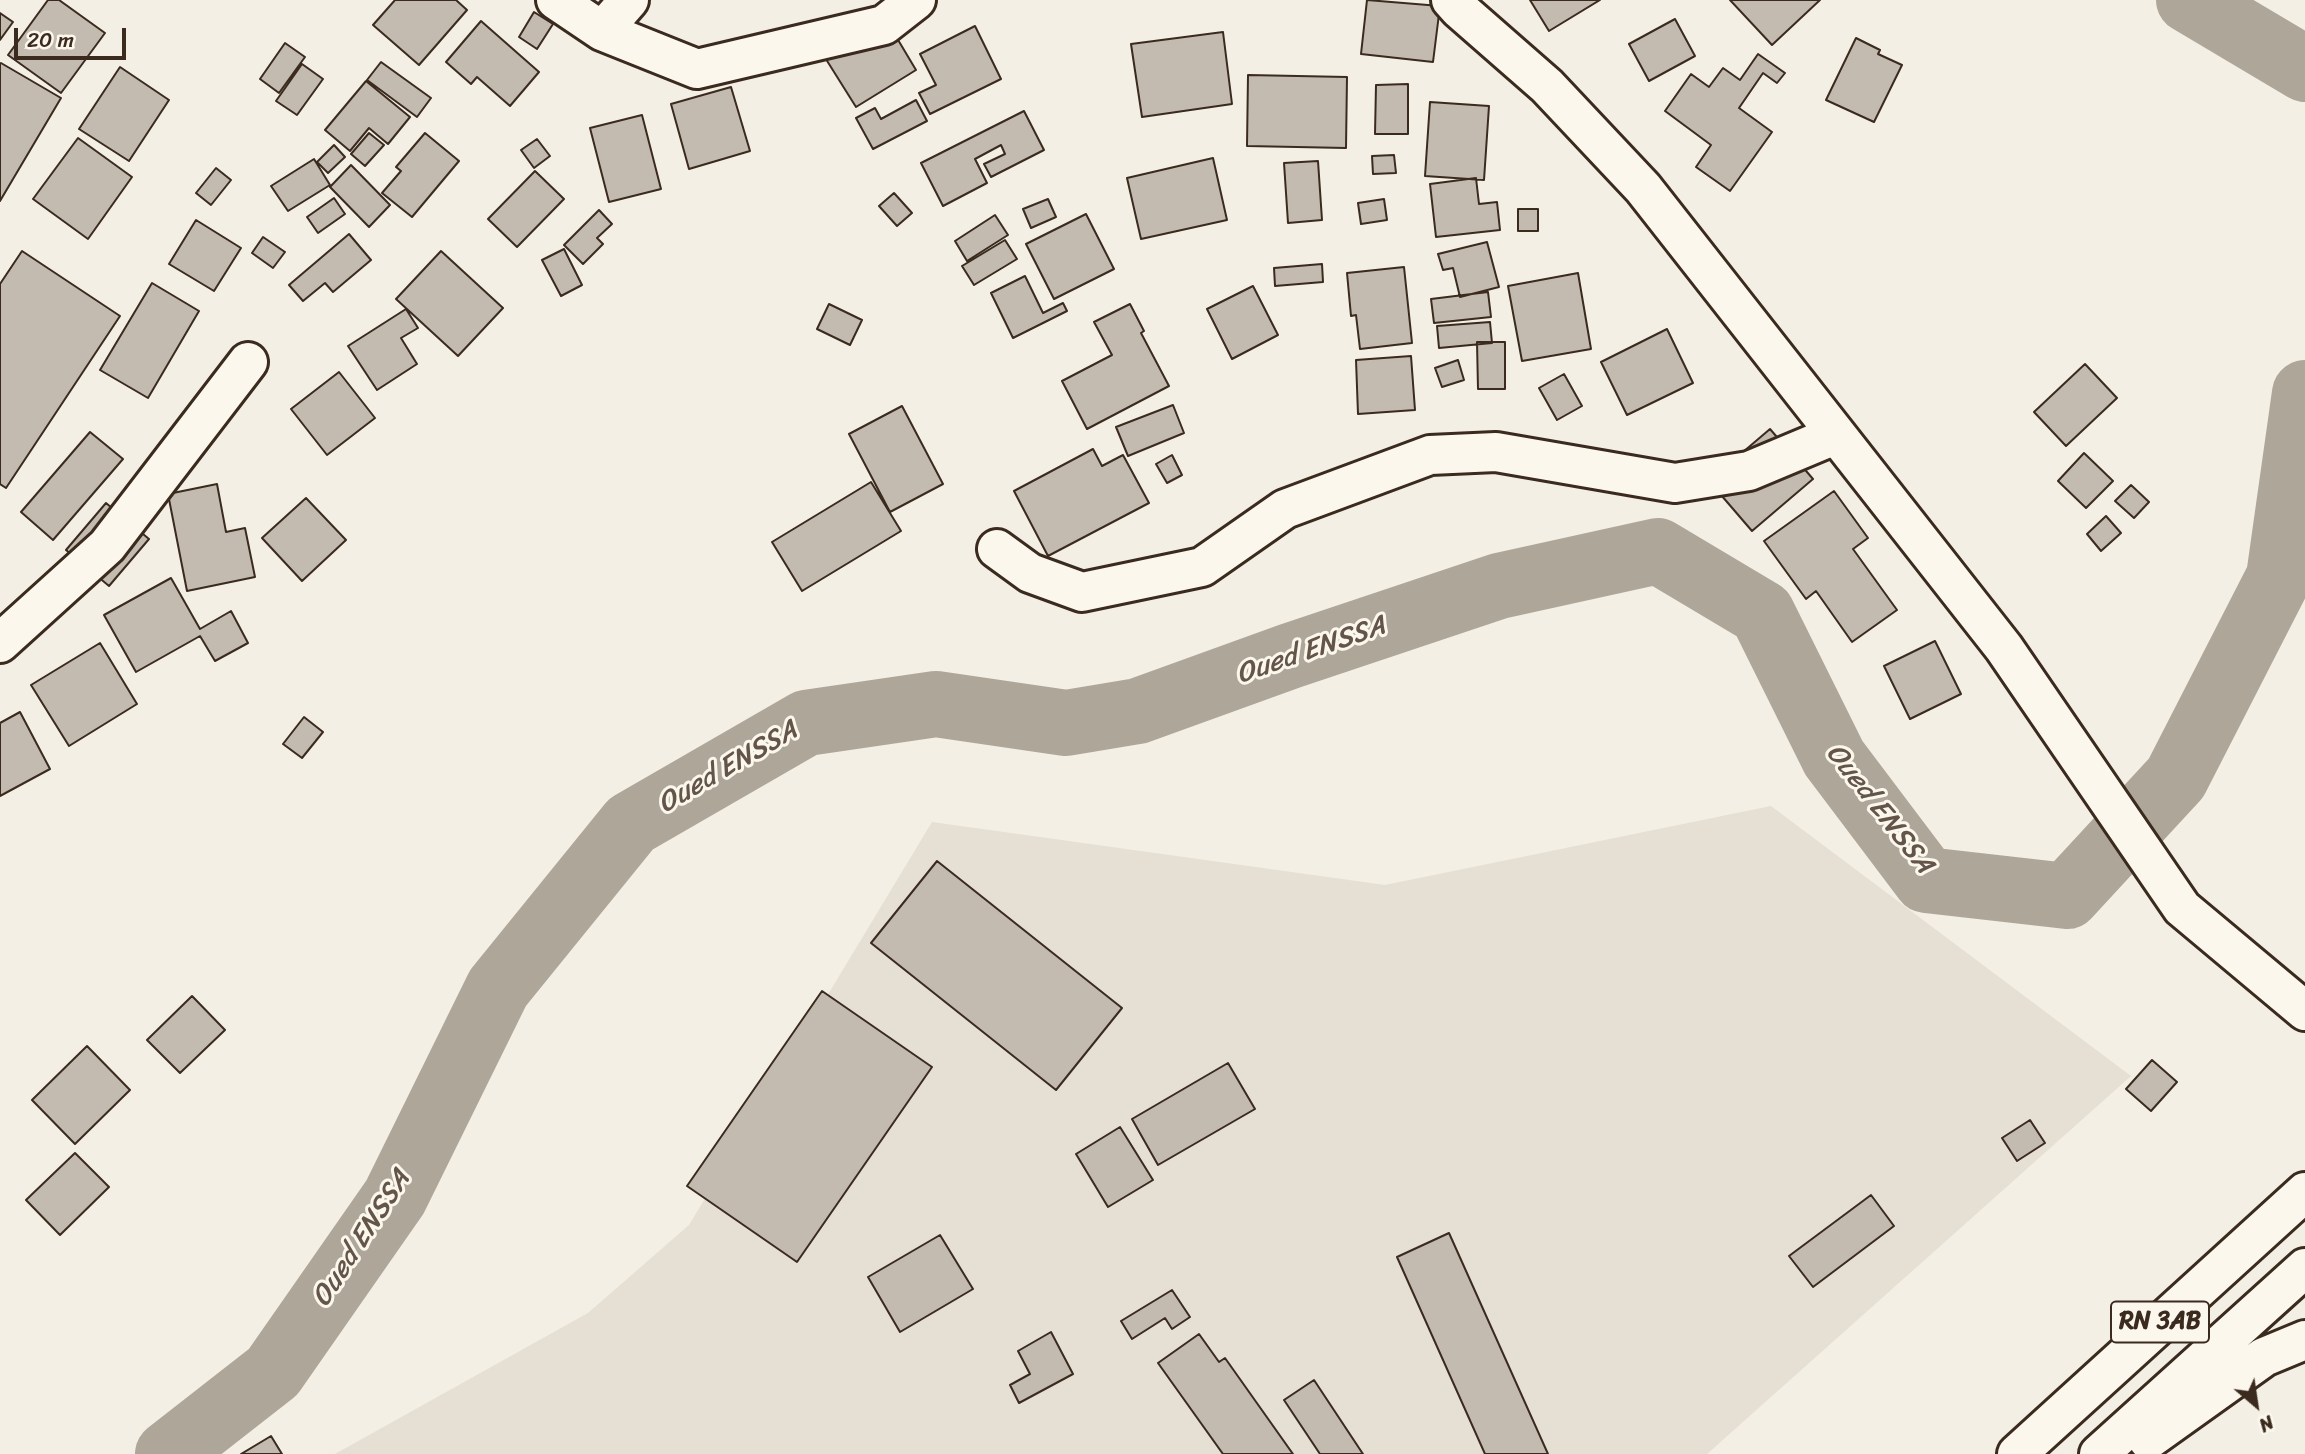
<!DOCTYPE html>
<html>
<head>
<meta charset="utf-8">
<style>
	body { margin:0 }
	#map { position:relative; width:2305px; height:1454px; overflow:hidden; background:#f3efe4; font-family:Sriracha,sans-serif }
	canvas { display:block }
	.north { position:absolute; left:2221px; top:1370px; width:70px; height:70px; -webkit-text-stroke:5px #fbf7ec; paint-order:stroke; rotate:151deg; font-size:19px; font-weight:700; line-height:28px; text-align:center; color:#3b2a1e }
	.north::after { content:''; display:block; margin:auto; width:24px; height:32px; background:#3b2a1e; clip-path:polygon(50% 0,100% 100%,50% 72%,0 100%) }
	.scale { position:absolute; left:14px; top:28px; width:112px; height:32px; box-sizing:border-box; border:4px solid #3b2a1e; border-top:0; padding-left:9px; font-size:21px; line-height:24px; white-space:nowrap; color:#3b2a1e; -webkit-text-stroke:5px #fbf7ec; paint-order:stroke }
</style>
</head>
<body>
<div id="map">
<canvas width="2305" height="1454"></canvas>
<div class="north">N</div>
<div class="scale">20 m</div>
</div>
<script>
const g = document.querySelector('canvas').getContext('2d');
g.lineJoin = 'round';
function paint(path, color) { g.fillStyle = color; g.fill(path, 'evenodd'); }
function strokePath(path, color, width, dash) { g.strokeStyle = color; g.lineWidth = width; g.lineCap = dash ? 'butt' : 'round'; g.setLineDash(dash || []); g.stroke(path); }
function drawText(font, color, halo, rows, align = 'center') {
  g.font = font + ' Sriracha,sans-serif'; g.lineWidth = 6; g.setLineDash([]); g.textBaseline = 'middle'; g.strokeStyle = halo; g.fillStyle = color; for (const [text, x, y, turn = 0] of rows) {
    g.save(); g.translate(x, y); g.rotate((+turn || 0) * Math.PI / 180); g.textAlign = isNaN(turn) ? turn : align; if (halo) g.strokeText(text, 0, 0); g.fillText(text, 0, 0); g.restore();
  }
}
paint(new Path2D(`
	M 1771,806 L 2131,1076 L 1707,1454 L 335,1454 L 588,1313 L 689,1225 L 932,822 L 1385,885 Z`), '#e5dfd4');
strokePath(new Path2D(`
	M 2189,0 L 2305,69
	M 168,1454 L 273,1372 L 395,1197 L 498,988 L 631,824 L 806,723 L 936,704 L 1066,723 L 1138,711 L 1290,656 L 1499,586 L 1658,551 L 1762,613 L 1834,758 L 1926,880 L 2067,896 L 2176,778 L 2279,577 L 2305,393`), '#afa69a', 66);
const building = new Path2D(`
	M 48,0 L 59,0 L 105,33 L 61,93 L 8,55 Z
	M 395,0 L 456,0 L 467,10 L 419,65 L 373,25 Z
	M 1367,0 L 1440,6 L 1433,62 L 1361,54 Z
	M 1530,0 L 1600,0 L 1549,31 Z
	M 1730,0 L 1820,0 L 1772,45 Z
	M 534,12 L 553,24 L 537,49 L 519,37 Z
	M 0,13 L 13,22 L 0,40 Z
	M 885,18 L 916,70 L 856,107 L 824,56 Z
	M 1675,19 L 1695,56 L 1649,81 L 1629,44 Z
	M 481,21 L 539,72 L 510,106 L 477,77 L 471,84 L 446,62 Z
	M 975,26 L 1001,79 L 930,114 L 919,93 L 936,85 L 920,54 Z
	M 1223,32 L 1232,104 L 1142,117 L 1131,44 Z
	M 1856,38 L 1880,50 L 1878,54 L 1902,65 L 1874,122 L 1826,100 Z
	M 285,43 L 305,57 L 279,93 L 260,79 Z
	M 1758,54 L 1785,73 L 1777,83 L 1763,73 L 1739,108 L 1772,132 L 1730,191 L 1696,167 L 1711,145 L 1665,111 L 1691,74 L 1709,87 L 1723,68 L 1740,80 Z
	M 381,62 L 431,98 L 417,117 L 367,80 Z
	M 1,63 L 61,98 L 0,201 L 0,64 Z
	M 302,64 L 323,79 L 297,115 L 276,101 Z
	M 120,67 L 169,100 L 129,161 L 79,129 Z
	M 1248,75 L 1347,77 L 1346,148 L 1247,146 Z
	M 366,81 L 410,117 L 388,144 L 369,128 L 350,151 L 325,130 Z
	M 1408,84 L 1408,134 L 1375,134 L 1376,85 Z
	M 731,87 L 750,151 L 689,169 L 671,104 Z
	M 916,100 L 927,121 L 873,149 L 856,118 L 875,108 L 881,119 Z
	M 1430,102 L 1489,106 L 1484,180 L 1425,176 Z
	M 1024,111 L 1044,150 L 991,177 L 984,164 L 1005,154 L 1001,145 L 975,159 L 987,183 L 943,206 L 921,163 Z
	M 642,115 L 661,189 L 609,202 L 590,128 Z
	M 369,133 L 384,145 L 365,166 L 351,154 Z
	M 425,133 L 459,161 L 412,217 L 382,193 L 401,171 L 396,167 Z
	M 78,138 L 132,177 L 88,239 L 33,199 Z
	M 537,139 L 550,156 L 534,168 L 521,150 Z
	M 334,145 L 345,157 L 328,173 L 317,162 Z
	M 1394,155 L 1396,173 L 1373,174 L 1372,156 Z
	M 1213,158 L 1227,220 L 1141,239 L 1127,178 Z
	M 314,159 L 330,185 L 288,211 L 271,186 Z
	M 1318,161 L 1322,220 L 1288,223 L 1284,163 Z
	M 351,165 L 390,205 L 369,227 L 330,187 Z
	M 216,168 L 231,180 L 211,205 L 196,193 Z
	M 535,171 L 564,199 L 517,247 L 488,219 Z
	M 1476,178 L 1479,204 L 1497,202 L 1500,230 L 1436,237 L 1430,184 Z
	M 894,193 L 912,213 L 897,226 L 879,206 Z
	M 334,198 L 345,214 L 318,233 L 307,217 Z
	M 1048,199 L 1056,217 L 1031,228 L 1023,209 Z
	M 1384,199 L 1387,220 L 1361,224 L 1358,203 Z
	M 1518,209 L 1538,209 L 1538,231 L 1518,231 Z
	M 599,210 L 612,224 L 597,238 L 603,244 L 583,264 L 564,245 Z
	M 1086,214 L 1114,269 L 1054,299 L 1026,244 Z
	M 995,215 L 1008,235 L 967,261 L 955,241 Z
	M 196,220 L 241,248 L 214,291 L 169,264 Z
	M 349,234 L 371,260 L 333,292 L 325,283 L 303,301 L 289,285 Z
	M 263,237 L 285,252 L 273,268 L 252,253 Z
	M 1005,240 L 1017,259 L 974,285 L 962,266 Z
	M 1487,242 L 1499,287 L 1460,297 L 1453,268 L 1443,270 L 1438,254 Z
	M 564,249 L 582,285 L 561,296 L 542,260 Z
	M 22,251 L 120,316 L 6,488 L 0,484 L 0,284 Z
	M 441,251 L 503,308 L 458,356 L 396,299 Z
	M 1322,264 L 1323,282 L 1275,286 L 1274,268 Z
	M 1404,267 L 1412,343 L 1360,349 L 1356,315 L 1351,316 L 1347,273 Z
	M 1578,273 L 1591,349 L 1522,361 L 1508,286 Z
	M 1025,276 L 1043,313 L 1063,303 L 1067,311 L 1013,338 L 991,293 Z
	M 152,283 L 199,311 L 148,398 L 100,370 Z
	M 1253,286 L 1278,335 L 1232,359 L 1207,309 Z
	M 1488,292 L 1491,317 L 1434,323 L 1431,299 Z
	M 829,304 L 862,320 L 850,345 L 817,329 Z
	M 1130,304 L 1144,331 L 1141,333 L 1169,386 L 1087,429 L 1062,381 L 1112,355 L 1094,322 Z
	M 406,309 L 418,328 L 401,338 L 417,364 L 377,390 L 348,346 Z
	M 1490,322 L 1492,343 L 1439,348 L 1437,326 Z
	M 1667,329 L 1693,383 L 1627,415 L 1601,362 Z
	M 1477,342 L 1505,342 L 1505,389 L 1478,389 Z
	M 1411,356 L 1415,410 L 1358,414 L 1356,360 Z
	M 1458,360 L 1464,380 L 1442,387 L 1435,368 Z
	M 2085,364 L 2117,398 L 2066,446 L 2034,412 Z
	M 339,372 L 375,418 L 327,455 L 291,409 Z
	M 1564,374 L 1582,406 L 1557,420 L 1539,388 Z
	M 1173,405 L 1184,433 L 1128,456 L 1116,427 Z
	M 902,406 L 943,484 L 890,512 L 849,434 Z
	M 1770,429 L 1813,479 L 1752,531 L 1709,481 Z
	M 90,432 L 123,459 L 53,540 L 21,512 Z
	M 1093,449 L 1102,466 L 1123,455 L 1149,503 L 1048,556 L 1014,491 Z
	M 2084,453 L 2113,481 L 2086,508 L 2058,481 Z
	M 1172,455 L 1182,475 L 1167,483 L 1156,464 Z
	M 871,482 L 901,531 L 802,591 L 772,542 Z
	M 217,484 L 226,532 L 245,528 L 255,577 L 187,591 L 168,494 Z
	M 2131,485 L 2149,502 L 2134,518 L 2115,501 Z
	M 1834,491 L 1868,538 L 1853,549 L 1897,610 L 1852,642 L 1816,591 L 1806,599 L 1764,541 Z
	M 306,498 L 346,540 L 302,581 L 262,538 Z
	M 106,503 L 149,539 L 109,586 L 66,550 Z
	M 2106,516 L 2121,533 L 2101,551 L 2087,534 Z
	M 171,578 L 200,629 L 231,611 L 248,643 L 215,661 L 200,636 L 136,672 L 104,615 Z
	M 1935,641 L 1961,694 L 1910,719 L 1884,666 Z
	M 100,643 L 137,704 L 69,746 L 31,685 Z
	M 20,712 L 50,769 L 0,796 L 0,723 Z
	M 304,717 L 323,732 L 302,758 L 283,744 Z
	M 937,861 L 1122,1008 L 1056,1090 L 871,943 Z
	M 822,991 L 932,1067 L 797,1262 L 687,1186 Z
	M 192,996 L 225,1030 L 180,1073 L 147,1040 Z
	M 87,1046 L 130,1090 L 75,1144 L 32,1100 Z
	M 2152,1060 L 2177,1082 L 2151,1111 L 2126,1089 Z
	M 1228,1063 L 1255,1109 L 1158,1165 L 1132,1119 Z
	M 2030,1120 L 2045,1143 L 2017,1161 L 2002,1138 Z
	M 1120,1127 L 1153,1180 L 1108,1207 L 1076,1154 Z
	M 75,1153 L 109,1187 L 60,1235 L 26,1200 Z
	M 1871,1195 L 1894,1226 L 1813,1287 L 1789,1256 Z
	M 1449,1233 L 1548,1454 L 1485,1454 L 1397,1257 Z
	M 940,1235 L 973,1289 L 900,1332 L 868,1277 Z
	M 1172,1290 L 1190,1317 L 1172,1329 L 1165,1318 L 1132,1339 L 1121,1321 Z
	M 1051,1332 L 1073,1374 L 1019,1403 L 1010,1385 L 1030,1374 L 1018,1351 Z
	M 1199,1334 L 1219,1362 L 1225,1358 L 1293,1454 L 1223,1454 L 1158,1363 Z
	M 1314,1380 L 1363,1454 L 1320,1454 L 1284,1400 Z
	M 271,1436 L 282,1454 L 241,1454 Z`);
paint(building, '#c3bbb0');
strokePath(building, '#3b2a1e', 2);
const minor = new Path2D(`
	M 556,0 L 602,31 L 697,69 L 884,25 L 916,0
	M 1451,0 L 1459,9 L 1547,86 L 1643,188 L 2004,648 L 2182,908 L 2305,1011
	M 602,31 L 629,0
	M 997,549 L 1030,573 L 1082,592 L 1202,567 L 1285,509 L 1430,455 L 1496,452 L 1675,483 L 1749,471 L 1835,435
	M 0,643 L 107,546 L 248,362`);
const trunk = new Path2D(`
	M 2148,1440 L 2264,1357 L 2305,1340
	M 2017,1454 L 2305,1192
	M 2099,1454 L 2305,1268`);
strokePath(minor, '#3b2a1e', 44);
strokePath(trunk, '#3b2a1e', 44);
strokePath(minor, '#fbf7ec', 38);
strokePath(trunk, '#fbf7ec', 38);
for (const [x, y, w] of [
	[2160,1322,98]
]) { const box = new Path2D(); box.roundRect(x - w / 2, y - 20.5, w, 41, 5); g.fillStyle = '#fbf7ec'; g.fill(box); strokePath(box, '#3b2a1e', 2); }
drawText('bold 24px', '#3b2a1e', null, [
	["RN 3AB",2160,1322]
]);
drawText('italic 28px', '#645549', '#fbf7ec', [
	["Oued ENSSA",1311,651,-19],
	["Oued ENSSA",728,768,-30],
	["Oued ENSSA",1879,809,52],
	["Oued ENSSA",362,1239,-57]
]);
</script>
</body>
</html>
